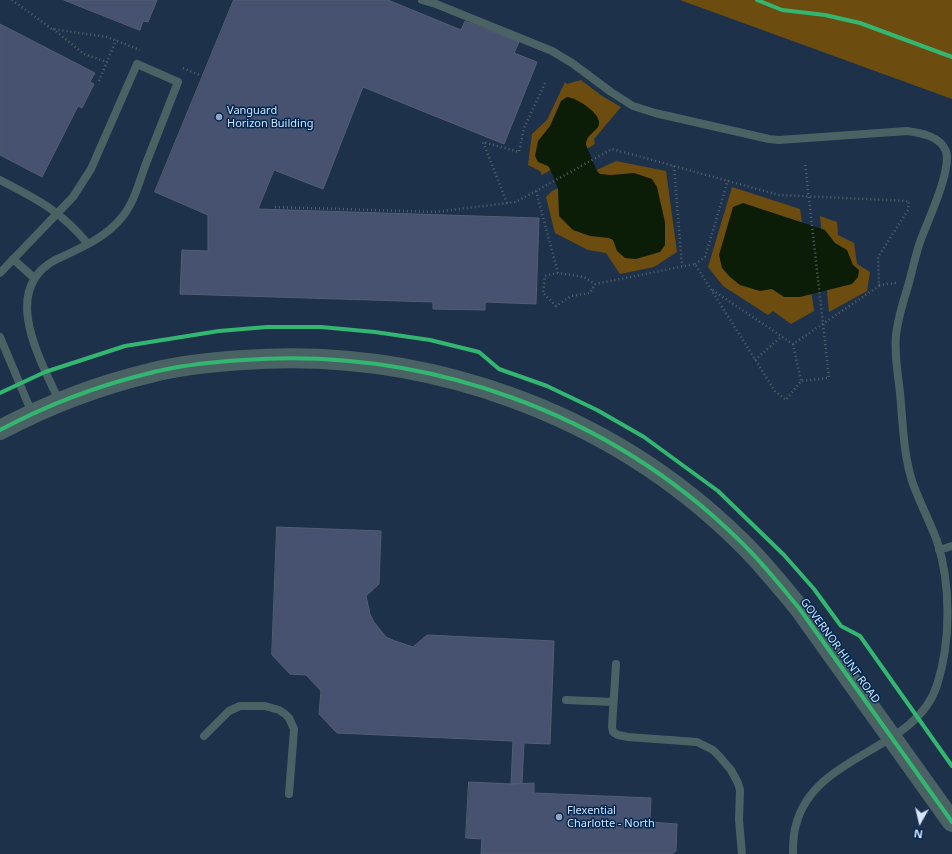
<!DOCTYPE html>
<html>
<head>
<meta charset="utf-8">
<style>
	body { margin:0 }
	#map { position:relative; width:952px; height:854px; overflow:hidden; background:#1d324a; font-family:"Noto Sans",sans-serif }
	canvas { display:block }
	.north { position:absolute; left:900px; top:802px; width:40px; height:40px; -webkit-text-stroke:3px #012750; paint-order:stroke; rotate:188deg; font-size:11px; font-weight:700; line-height:16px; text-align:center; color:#d4e5fb }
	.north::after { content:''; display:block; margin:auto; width:14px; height:18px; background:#d4e5fb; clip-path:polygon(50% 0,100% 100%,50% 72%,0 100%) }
</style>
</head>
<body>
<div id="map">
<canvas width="952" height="854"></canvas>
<div class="north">N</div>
</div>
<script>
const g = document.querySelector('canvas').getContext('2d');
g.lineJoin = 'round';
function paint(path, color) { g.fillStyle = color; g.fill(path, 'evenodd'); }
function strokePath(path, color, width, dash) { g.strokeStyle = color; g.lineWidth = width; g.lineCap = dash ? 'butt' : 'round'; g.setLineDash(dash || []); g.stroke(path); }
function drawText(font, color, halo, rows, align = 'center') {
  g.font = font + ' "Noto Sans",sans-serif'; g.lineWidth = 3; g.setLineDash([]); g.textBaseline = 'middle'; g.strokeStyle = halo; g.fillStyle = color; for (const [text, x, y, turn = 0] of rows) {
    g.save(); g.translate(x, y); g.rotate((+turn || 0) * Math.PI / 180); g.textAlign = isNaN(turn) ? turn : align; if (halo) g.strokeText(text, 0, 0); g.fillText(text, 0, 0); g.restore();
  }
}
paint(new Path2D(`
	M 680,0 L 952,0 L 952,99 Z
	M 581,80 L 602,96 L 621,107 L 594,139 L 595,144 L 542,175 L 540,171 L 528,165 L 532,134 L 547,120 L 565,82 L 567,84 Z
	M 616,161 L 666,171 L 677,252 L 654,267 L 620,274 L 606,253 L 588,250 L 555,233 L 546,197 L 552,191 Z
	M 732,187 L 800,209 L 814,311 L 791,324 L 773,311 L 768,315 L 723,286 L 708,267 Z
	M 820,216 L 837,222 L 838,235 L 854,243 L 857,264 L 870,272 L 867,291 L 829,312 Z`), '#6d4d0f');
paint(new Path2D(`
	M 567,97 C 570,98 574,98 576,100 C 585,104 604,117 598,127 C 593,134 586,135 586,145 L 597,171 L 600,174 L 611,175 L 634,173 L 652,179 L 657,187 L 665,222 L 665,245 L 660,252 L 636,259 L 625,258 L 617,251 L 613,240 L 609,238 L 590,236 L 573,230 L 559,216 L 558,189 L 550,169 L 548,166 L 538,162 L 535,156 L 538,141 L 550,126 L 561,101 Z
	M 743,203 L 825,230 L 835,243 L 847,250 L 853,265 L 859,270 L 858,277 L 852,284 L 800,297 L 784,297 L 772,289 L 760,291 L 740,285 L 730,277 L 722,268 L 719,255 L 733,207 Z`), '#0b1d07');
const building = new Path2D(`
	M 64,0 L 157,0 L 148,22 L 143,21 L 140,30 Z
	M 234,0 L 388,0 L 461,30 L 465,21 L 519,42 L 514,53 L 537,62 L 504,144 L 363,87 L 323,189 L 274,170 L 258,209 L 539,218 L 536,304 L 485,302 L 485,310 L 433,309 L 433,302 L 180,294 L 182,250 L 208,251 L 208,215 L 155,192 Z
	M 0,24 L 95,73 L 90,82 L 94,84 L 82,108 L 78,106 L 42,177 L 0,155 Z
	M 277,527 L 381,531 L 379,584 L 366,596 L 370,614 L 374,622 L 386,637 L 395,641 L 413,647 L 427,635 L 554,641 L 550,744 L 524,743 L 522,783 L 511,784 L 513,741 L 337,733 L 319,714 L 321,691 L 306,675 L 290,674 L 272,655 Z
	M 469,782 L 511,784 L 534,783 L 534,793 L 651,798 L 650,822 L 677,824 L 676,851 L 672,854 L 481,854 L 482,839 L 466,838 Z`);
paint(building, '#46526f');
strokePath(building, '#525e74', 1);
strokePath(new Path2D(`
	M 12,0 L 52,29 L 107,37 L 140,50
	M 53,29 L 84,54 L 107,62
	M 183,68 L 199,75
	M 99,81 L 116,40
	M 674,166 L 682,266
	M 536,191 L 558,273 L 584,277 L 595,284 L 695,264 L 775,391 L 786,400 L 801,381 L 829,378 L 805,163
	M 507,203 L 483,142 L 519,152 L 524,128 L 546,81
	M 275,207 L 435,212 L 516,202 L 612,149 L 779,195 L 909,201 L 908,210 L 878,257 L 879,286 L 793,344 L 711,289
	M 695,264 L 705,257 L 728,180
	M 558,273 L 545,276 L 543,293 L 556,306 L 571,296 L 590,293 L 595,284
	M 879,285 L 896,283
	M 793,344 L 801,381
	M 755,360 L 782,336`), '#51646c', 2.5, [1, 3]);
strokePath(new Path2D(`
	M 422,0 L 436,4 L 552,51 L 572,63 L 611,92 L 633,106 L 655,113 L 769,139 L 779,140 L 907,131 C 921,133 940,136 946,151 C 952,171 927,222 920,242 C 915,257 912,272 908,286 C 903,302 898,318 896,335 C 894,355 898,373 900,393 C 903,423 903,454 913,484 C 920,503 930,522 937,541 C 951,584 951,642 937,685 C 916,752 814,753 796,825 C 793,834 793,844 793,854
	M 0,180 C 37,199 61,211 88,244
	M 13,259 L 33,277
	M 0,273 L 73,197 L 91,169 L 137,64 L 178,82 C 167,110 156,138 145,166 C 139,183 134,202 123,216 C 106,238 79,249 55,260 C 0,290 40,359 59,401
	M 0,337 L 32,413
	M 939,550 L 952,546
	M 616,664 L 612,727 L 613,732 L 618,735 L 628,737 L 697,742 L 713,750 L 719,756 L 731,770 L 738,783 L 740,790 L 739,820 L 742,854
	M 566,700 L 613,702
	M 204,736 L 229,711 L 240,706 L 265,706 L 279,710 L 285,714 L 289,718 L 294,729 L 289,794`), '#4b6265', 8);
strokePath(new Path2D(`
	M 0,430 C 49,404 96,386 150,373 C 180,365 212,362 243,360 C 426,347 609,412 740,541 C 761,561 780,585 799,608 L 952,822`), '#4b6265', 20);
strokePath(new Path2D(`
	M 757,0 L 782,10 L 825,15 L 860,23 L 952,57
	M 0,393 L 45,372 L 125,346 L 219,331 L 267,327 L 321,327 L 375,332 L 430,340 L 479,352 L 499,369 L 547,386 L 597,410 L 644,437 L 718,491 L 784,555 L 814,589 L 841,626 L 860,636 L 952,766
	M 0,430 C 49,404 96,386 150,373 C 180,365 212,362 243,360 C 426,347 609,412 740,541 C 761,561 780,585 799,608 L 952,822`), '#33b770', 4);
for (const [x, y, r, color] of [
	[219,117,4,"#94a6bd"],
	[559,817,4,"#94a6bd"]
]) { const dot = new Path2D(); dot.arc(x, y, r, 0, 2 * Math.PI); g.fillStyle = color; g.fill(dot); strokePath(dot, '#012750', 1.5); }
drawText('11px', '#d4e5fb', '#012750', [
	["Vanguard",227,111],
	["Horizon Building",227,124],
	["Flexential",567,811],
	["Charlotte - North",567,824]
], 'left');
drawText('11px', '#d4e5fb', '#012750', [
	["GOVERNOR HUNT ROAD",840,651,54]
]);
</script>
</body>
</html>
